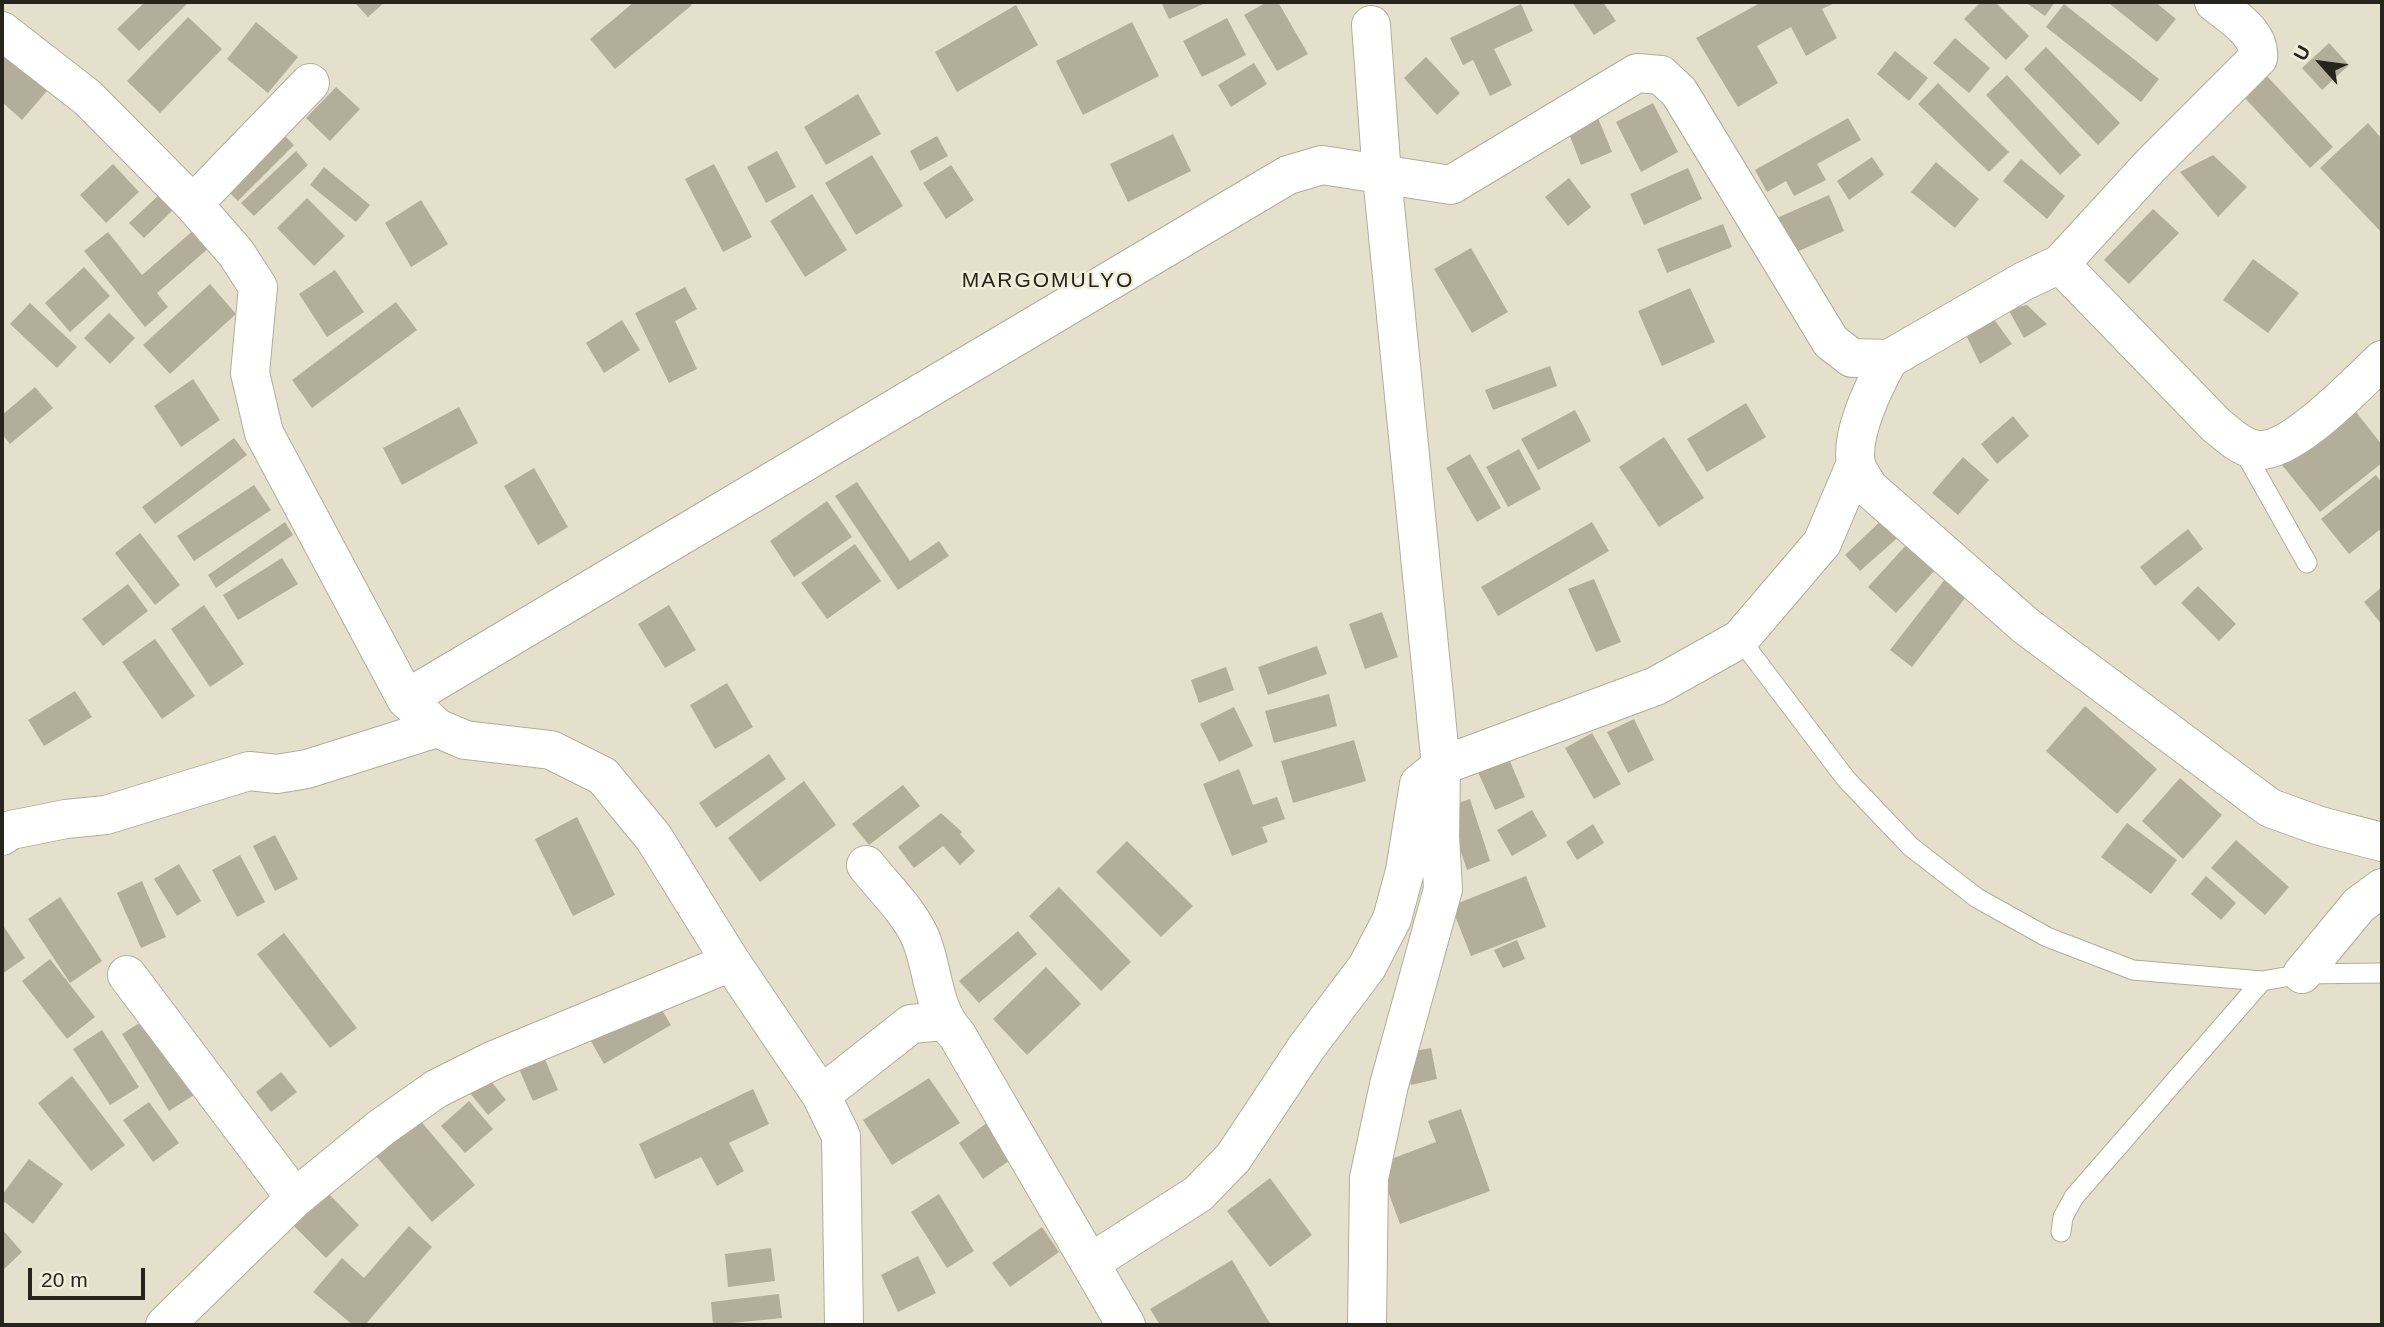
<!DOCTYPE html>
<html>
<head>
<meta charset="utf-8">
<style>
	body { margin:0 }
	#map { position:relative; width:2384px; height:1327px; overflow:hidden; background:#e5e0cb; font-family:Helvetica,sans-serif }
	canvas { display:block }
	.frame { position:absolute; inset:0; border:4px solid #26241d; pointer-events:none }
	.north { position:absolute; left:2286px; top:28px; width:70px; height:70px; -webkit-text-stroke:5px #f2edd8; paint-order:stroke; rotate:298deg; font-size:19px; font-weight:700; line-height:28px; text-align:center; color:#26241d }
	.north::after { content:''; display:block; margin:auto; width:24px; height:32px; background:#26241d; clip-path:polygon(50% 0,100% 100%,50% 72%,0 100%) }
	.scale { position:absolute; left:28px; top:1268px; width:117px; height:32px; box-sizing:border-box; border:4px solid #26241d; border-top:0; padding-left:9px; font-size:21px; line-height:24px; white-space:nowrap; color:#26241d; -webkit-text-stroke:5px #f2edd8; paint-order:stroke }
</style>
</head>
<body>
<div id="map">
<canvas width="2384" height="1327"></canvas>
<div class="frame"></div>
<div class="north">U</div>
<div class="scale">20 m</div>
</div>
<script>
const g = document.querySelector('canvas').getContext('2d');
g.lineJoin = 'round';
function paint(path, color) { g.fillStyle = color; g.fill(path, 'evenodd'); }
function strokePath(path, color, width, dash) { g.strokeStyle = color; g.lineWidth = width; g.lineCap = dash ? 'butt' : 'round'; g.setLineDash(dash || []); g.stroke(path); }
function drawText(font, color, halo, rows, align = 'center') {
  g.font = font + ' Helvetica,sans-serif'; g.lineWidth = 5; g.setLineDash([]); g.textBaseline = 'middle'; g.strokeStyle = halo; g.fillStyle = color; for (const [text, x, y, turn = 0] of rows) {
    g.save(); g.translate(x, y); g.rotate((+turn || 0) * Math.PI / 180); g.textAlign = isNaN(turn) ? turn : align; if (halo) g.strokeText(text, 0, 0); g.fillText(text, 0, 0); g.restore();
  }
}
paint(new Path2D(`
	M 145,2 L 189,2 L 139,51 L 117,29 Z
	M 354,2 L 385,2 L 368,17 Z
	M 634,2 L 689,2 L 692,5 L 615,69 L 590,39 Z
	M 1161,2 L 1208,2 L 1169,19 Z
	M 1267,2 L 1278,2 L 1308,54 L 1277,71 L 1244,15 Z
	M 1572,2 L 1603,2 L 1616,21 L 1594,35 Z
	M 1762,2 L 1837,2 L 1822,9 L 1837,38 L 1806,56 L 1791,27 L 1757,46 L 1778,83 L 1738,107 L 1696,38 Z
	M 1981,2 L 1995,2 L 2029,36 L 2006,60 L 1964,19 Z
	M 2025,2 L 2055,2 L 2045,16 Z
	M 2111,2 L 2155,2 L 2176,19 L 2157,42 L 2110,4 Z
	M 1521,4 L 1533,31 L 1494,49 L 1512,85 L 1490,96 L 1473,60 L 1463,65 L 1450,38 Z
	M 2064,4 L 2159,79 L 2141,102 L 2046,27 Z
	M 1016,5 L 1038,45 L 957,92 L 935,52 Z
	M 188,17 L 222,49 L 160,113 L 127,81 Z
	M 1227,18 L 1246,55 L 1202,77 L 1183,41 Z
	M 256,22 L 298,57 L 268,93 L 227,59 Z
	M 1132,22 L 1159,76 L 1083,115 L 1056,61 Z
	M 1955,38 L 1990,68 L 1969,93 L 1933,63 Z
	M 2329,43 L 2349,65 L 2322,90 L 2302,68 Z
	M 2046,47 L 2120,123 L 2098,145 L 2024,69 Z
	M 2,50 L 47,91 L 22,120 L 2,102 Z
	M 1895,51 L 1928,78 L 1909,101 L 1877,74 Z
	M 1426,57 L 1460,93 L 1437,115 L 1404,78 Z
	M 1254,63 L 1267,84 L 1231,107 L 1218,85 Z
	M 2007,75 L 2081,155 L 2060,175 L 1986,95 Z
	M 2266,75 L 2333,147 L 2310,168 L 2243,96 Z
	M 1938,83 L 2009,152 L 1989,172 L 1918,104 Z
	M 336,87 L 360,109 L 330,141 L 306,118 Z
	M 858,94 L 881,134 L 826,165 L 804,127 Z
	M 1653,103 L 1678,152 L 1641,172 L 1616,122 Z
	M 1598,118 L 1612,152 L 1581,165 L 1568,131 Z
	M 1848,118 L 1861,140 L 1817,164 L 1826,180 L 1794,196 L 1786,181 L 1767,192 L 1755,170 Z
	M 2368,123 L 2382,139 L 2382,233 L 2320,168 Z
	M 277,128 L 294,145 L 238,201 L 221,184 Z
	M 1173,134 L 1191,171 L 1128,202 L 1110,164 Z
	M 937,136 L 948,156 L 920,171 L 910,151 Z
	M 296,151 L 308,165 L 254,216 L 241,203 Z
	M 777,151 L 796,187 L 766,203 L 747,167 Z
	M 872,155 L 903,206 L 856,235 L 825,183 Z
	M 2213,155 L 2247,187 L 2218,217 L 2180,172 Z
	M 1872,157 L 1884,175 L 1849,200 L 1837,181 Z
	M 2021,159 L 2065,196 L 2047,219 L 2003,181 Z
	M 1936,162 L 1979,199 L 1955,228 L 1911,192 Z
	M 113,164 L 139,192 L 106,223 L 80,195 Z
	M 714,164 L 752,237 L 723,252 L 685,179 Z
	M 951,165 L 974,200 L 946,219 L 923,183 Z
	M 324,167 L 370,205 L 356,222 L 310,185 Z
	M 1688,168 L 1702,199 L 1644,225 L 1630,194 Z
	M 1569,178 L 1591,207 L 1568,226 L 1545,197 Z
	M 160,194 L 174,209 L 144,238 L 129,223 Z
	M 812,194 L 847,250 L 805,277 L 770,221 Z
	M 1829,195 L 1844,231 L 1792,254 L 1777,218 Z
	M 307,198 L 345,236 L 314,266 L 277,228 Z
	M 421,200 L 448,244 L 411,267 L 385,223 Z
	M 2153,209 L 2179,233 L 2129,284 L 2104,260 Z
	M 203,222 L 218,240 L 157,293 L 168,307 L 145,327 L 84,251 L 108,232 L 142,275 Z
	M 1723,224 L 1732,247 L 1667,273 L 1657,249 Z
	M 1471,248 L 1508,312 L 1472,333 L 1434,269 Z
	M 2253,259 L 2299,293 L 2268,333 L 2223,300 Z
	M 84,267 L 110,296 L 70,332 L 45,303 Z
	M 335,270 L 364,312 L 327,337 L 299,294 Z
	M 210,284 L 236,314 L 170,374 L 143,345 Z
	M 685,287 L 697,309 L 675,321 L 697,369 L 669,383 L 635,313 Z
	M 1690,288 L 1715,342 L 1662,366 L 1638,311 Z
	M 396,302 L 417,330 L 312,408 L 292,380 Z
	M 30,303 L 77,347 L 57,368 L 10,324 Z
	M 2027,305 L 2047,324 L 2024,338 L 2008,309 Z
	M 109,313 L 135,338 L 110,364 L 84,338 Z
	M 1993,318 L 2012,344 L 1980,364 L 1966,335 Z
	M 622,320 L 640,350 L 604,373 L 586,343 Z
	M 1550,366 L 1557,386 L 1493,410 L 1485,390 Z
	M 193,379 L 220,420 L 181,447 L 154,406 Z
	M 35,387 L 53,408 L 10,444 L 2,434 L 2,415 Z
	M 1746,403 L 1766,437 L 1707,472 L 1687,439 Z
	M 459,407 L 478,443 L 402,485 L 383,448 Z
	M 2353,408 L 2382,445 L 2382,463 L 2320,512 L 2282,465 Z
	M 1575,410 L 1591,441 L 1538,470 L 1521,439 Z
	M 2013,416 L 2029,436 L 1997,464 L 1981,444 Z
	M 1664,437 L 1704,498 L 1659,527 L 1619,467 Z
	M 234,438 L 247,455 L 155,524 L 142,507 Z
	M 1519,449 L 1541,489 L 1508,507 L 1486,467 Z
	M 1470,454 L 1501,508 L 1477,522 L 1446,468 Z
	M 1963,457 L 1989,480 L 1958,515 L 1932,493 Z
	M 534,468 L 568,527 L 538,545 L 504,486 Z
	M 2376,475 L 2382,483 L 2382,528 L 2349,554 L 2321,519 Z
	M 857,482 L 910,561 L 939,541 L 949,556 L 898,590 L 835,496 Z
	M 254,485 L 271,510 L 194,561 L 177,536 Z
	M 827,501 L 852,537 L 794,577 L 770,541 Z
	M 1887,515 L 1903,533 L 1860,571 L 1845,555 Z
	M 285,522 L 293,535 L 216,588 L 208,575 Z
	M 1592,522 L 1609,551 L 1498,616 L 1481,587 Z
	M 2188,529 L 2203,549 L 2155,586 L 2140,567 Z
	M 140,533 L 180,585 L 155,605 L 115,553 Z
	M 855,544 L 881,581 L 827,619 L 801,583 Z
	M 1907,544 L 1935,570 L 1896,613 L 1868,587 Z
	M 282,558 L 298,584 L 238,620 L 223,595 Z
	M 1950,573 L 1972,589 L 1912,667 L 1890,650 Z
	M 1594,579 L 1621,642 L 1596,652 L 1568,589 Z
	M 128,584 L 148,611 L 103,646 L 82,619 Z
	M 2198,586 L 2236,624 L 2219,641 L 2181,603 Z
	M 2382,587 L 2382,625 L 2364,602 Z
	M 204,605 L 244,664 L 210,687 L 171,629 Z
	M 669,605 L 696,650 L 665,668 L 638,624 Z
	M 1382,612 L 1398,657 L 1365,669 L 1349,624 Z
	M 155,639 L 195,696 L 162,719 L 122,662 Z
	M 1317,646 L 1327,674 L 1268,695 L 1258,667 Z
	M 1226,667 L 1234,690 L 1199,703 L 1191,680 Z
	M 727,683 L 753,727 L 715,749 L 690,705 Z
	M 75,691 L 92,717 L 44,746 L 28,720 Z
	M 1329,694 L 1337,726 L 1274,743 L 1265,711 Z
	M 2085,706 L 2157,769 L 2117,814 L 2046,751 Z
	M 1234,707 L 1253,746 L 1219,762 L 1200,724 Z
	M 1634,719 L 1654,760 L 1628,773 L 1607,732 Z
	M 1592,733 L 1621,784 L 1594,799 L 1565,748 Z
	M 1354,740 L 1366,781 L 1293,803 L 1281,761 Z
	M 1504,747 L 1525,797 L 1495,810 L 1473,761 Z
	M 769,754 L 786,779 L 716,828 L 699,803 Z
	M 1239,769 L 1253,805 L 1277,797 L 1285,819 L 1262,827 L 1268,842 L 1232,856 L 1203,784 Z
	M 2180,778 L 2222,815 L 2183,859 L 2142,821 Z
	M 804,781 L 836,825 L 760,882 L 728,838 Z
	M 903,785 L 920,806 L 869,845 L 852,824 Z
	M 1470,799 L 1490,861 L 1467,870 L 1446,807 Z
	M 1532,810 L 1547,836 L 1512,856 L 1497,830 Z
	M 941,813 L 962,832 L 960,834 L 975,851 L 960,865 L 943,846 L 914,868 L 898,847 Z
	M 577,817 L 615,895 L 573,916 L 535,839 Z
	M 2127,823 L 2177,860 L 2151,894 L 2101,857 Z
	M 1593,824 L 1604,843 L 1577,860 L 1566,842 Z
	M 275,835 L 298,879 L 275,891 L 253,846 Z
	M 2236,840 L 2289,887 L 2265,915 L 2211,868 Z
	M 1127,841 L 1193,906 L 1161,937 L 1096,872 Z
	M 240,855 L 265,902 L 237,917 L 212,870 Z
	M 179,864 L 201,901 L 177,916 L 154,879 Z
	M 1526,876 L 1546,927 L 1471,956 L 1451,906 Z
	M 2206,876 L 2236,903 L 2221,920 L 2191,894 Z
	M 142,881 L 166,937 L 141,948 L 117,893 Z
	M 1059,887 L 1131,962 L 1101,991 L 1029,916 Z
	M 60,897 L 102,961 L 70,983 L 28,919 Z
	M 2,924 L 25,958 L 2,974 Z
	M 1018,931 L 1037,954 L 979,1003 L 959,981 Z
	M 284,933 L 357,1028 L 330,1048 L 257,954 Z
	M 1517,940 L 1525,959 L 1503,968 L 1494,950 Z
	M 50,959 L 95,1017 L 67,1039 L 22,981 Z
	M 1046,967 L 1081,1004 L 1027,1055 L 993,1019 Z
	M 654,997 L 671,1025 L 604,1064 L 588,1036 Z
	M 149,1017 L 197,1093 L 169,1111 L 122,1034 Z
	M 102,1030 L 139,1087 L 110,1105 L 73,1049 Z
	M 1431,1048 L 1437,1079 L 1411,1085 L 1404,1053 Z
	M 541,1050 L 558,1090 L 533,1101 L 516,1062 Z
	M 483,1071 L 506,1100 L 488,1115 L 465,1087 Z
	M 281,1072 L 297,1092 L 271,1112 L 256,1092 Z
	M 72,1076 L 125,1145 L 91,1171 L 38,1103 Z
	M 929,1078 L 960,1123 L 892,1165 L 863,1120 Z
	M 753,1089 L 769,1124 L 729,1143 L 744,1171 L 717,1186 L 701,1157 L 655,1179 L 639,1144 Z
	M 469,1101 L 493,1129 L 465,1153 L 441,1126 Z
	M 149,1102 L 179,1143 L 153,1162 L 123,1120 Z
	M 1461,1109 L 1490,1191 L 1400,1224 L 1378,1164 L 1436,1142 L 1428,1121 Z
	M 413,1112 L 475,1185 L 432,1222 L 370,1149 Z
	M 991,1120 L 1016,1156 L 983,1179 L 959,1143 Z
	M 29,1159 L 63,1184 L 33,1224 L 2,1200 L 2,1195 Z
	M 1270,1178 L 1312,1235 L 1270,1267 L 1227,1211 Z
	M 328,1193 L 359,1225 L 326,1258 L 294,1226 Z
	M 939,1194 L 974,1251 L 947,1268 L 911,1212 Z
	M 409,1226 L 432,1247 L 365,1325 L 353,1325 L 313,1292 L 342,1258 L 364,1278 Z
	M 1042,1227 L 1059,1252 L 1010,1287 L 992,1263 Z
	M 2,1229 L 22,1252 L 2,1271 Z
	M 771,1248 L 775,1281 L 728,1287 L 725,1254 Z
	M 918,1256 L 936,1293 L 898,1312 L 881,1275 Z
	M 1232,1260 L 1271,1325 L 1160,1325 L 1150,1309 Z
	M 779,1294 L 782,1318 L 713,1325 L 711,1302 Z`), '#b3ae9a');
const service = new Path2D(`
	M 2241,446 L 2307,563
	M 1740,639 L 1846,779 L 1911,847 L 1977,898 L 2047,937 L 2133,970 L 2262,981 L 2302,974 L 2382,973
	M 2061,1232 L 2063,1217 L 2074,1197 L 2262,981`);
const minor = new Path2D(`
	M 2,31 L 88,98 L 193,204 L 236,253 L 258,287 L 250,373 L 264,433 L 406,699 L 437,728 L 465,740 L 551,750 L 603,776 L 654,838 L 731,962 L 821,1095 L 841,1136 L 844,1325
	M 193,204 L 310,83
	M 2060,264 L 2151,165 L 2258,58 C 2261,33 2231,16 2214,2
	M 1889,359 C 1875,384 1850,434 1856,464 C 1858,472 1865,481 1869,488 L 2026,626 L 2270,808 L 2320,826 L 2382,842
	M 406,699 L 1288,175 L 1322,165 L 1451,185 L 1637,73 L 1661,75 L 1679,92 L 1831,342 L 1852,358 L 1889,359 L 2024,281 L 2060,264 L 2216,425 C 2230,436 2240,447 2257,450 C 2291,454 2358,383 2382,360
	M 2,836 L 11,830 L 66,819 L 106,815 L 249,771 L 277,774 L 307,769 L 437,728
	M 866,865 C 884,888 909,911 921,939 C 934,971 932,1009 957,1035 L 1126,1325
	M 2302,974 L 2359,905 L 2382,888
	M 127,975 L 295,1198
	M 821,1095 L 911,1024 L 944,1021
	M 1090,1263 L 1198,1194 L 1233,1158 L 1306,1048 L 1367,967 L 1392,919 L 1405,871 L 1419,784 L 1441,766 L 1656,686 L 1740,639 L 1822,543 L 1856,463
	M 165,1325 L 295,1198 L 382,1127 L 436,1089 L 494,1060 L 731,962
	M 1367,1325 L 1369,1178 L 1389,1085 L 1443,889 L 1440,837 L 1441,766 L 1382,176 L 1371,25`);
strokePath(service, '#b2ad99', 21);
strokePath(minor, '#b2ad99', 40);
strokePath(service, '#fff', 19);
strokePath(minor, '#fff', 38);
g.letterSpacing = '2px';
drawText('21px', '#26241d', '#f2edd8', [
	["MARGOMULYO",1048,281]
]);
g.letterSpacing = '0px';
</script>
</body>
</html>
